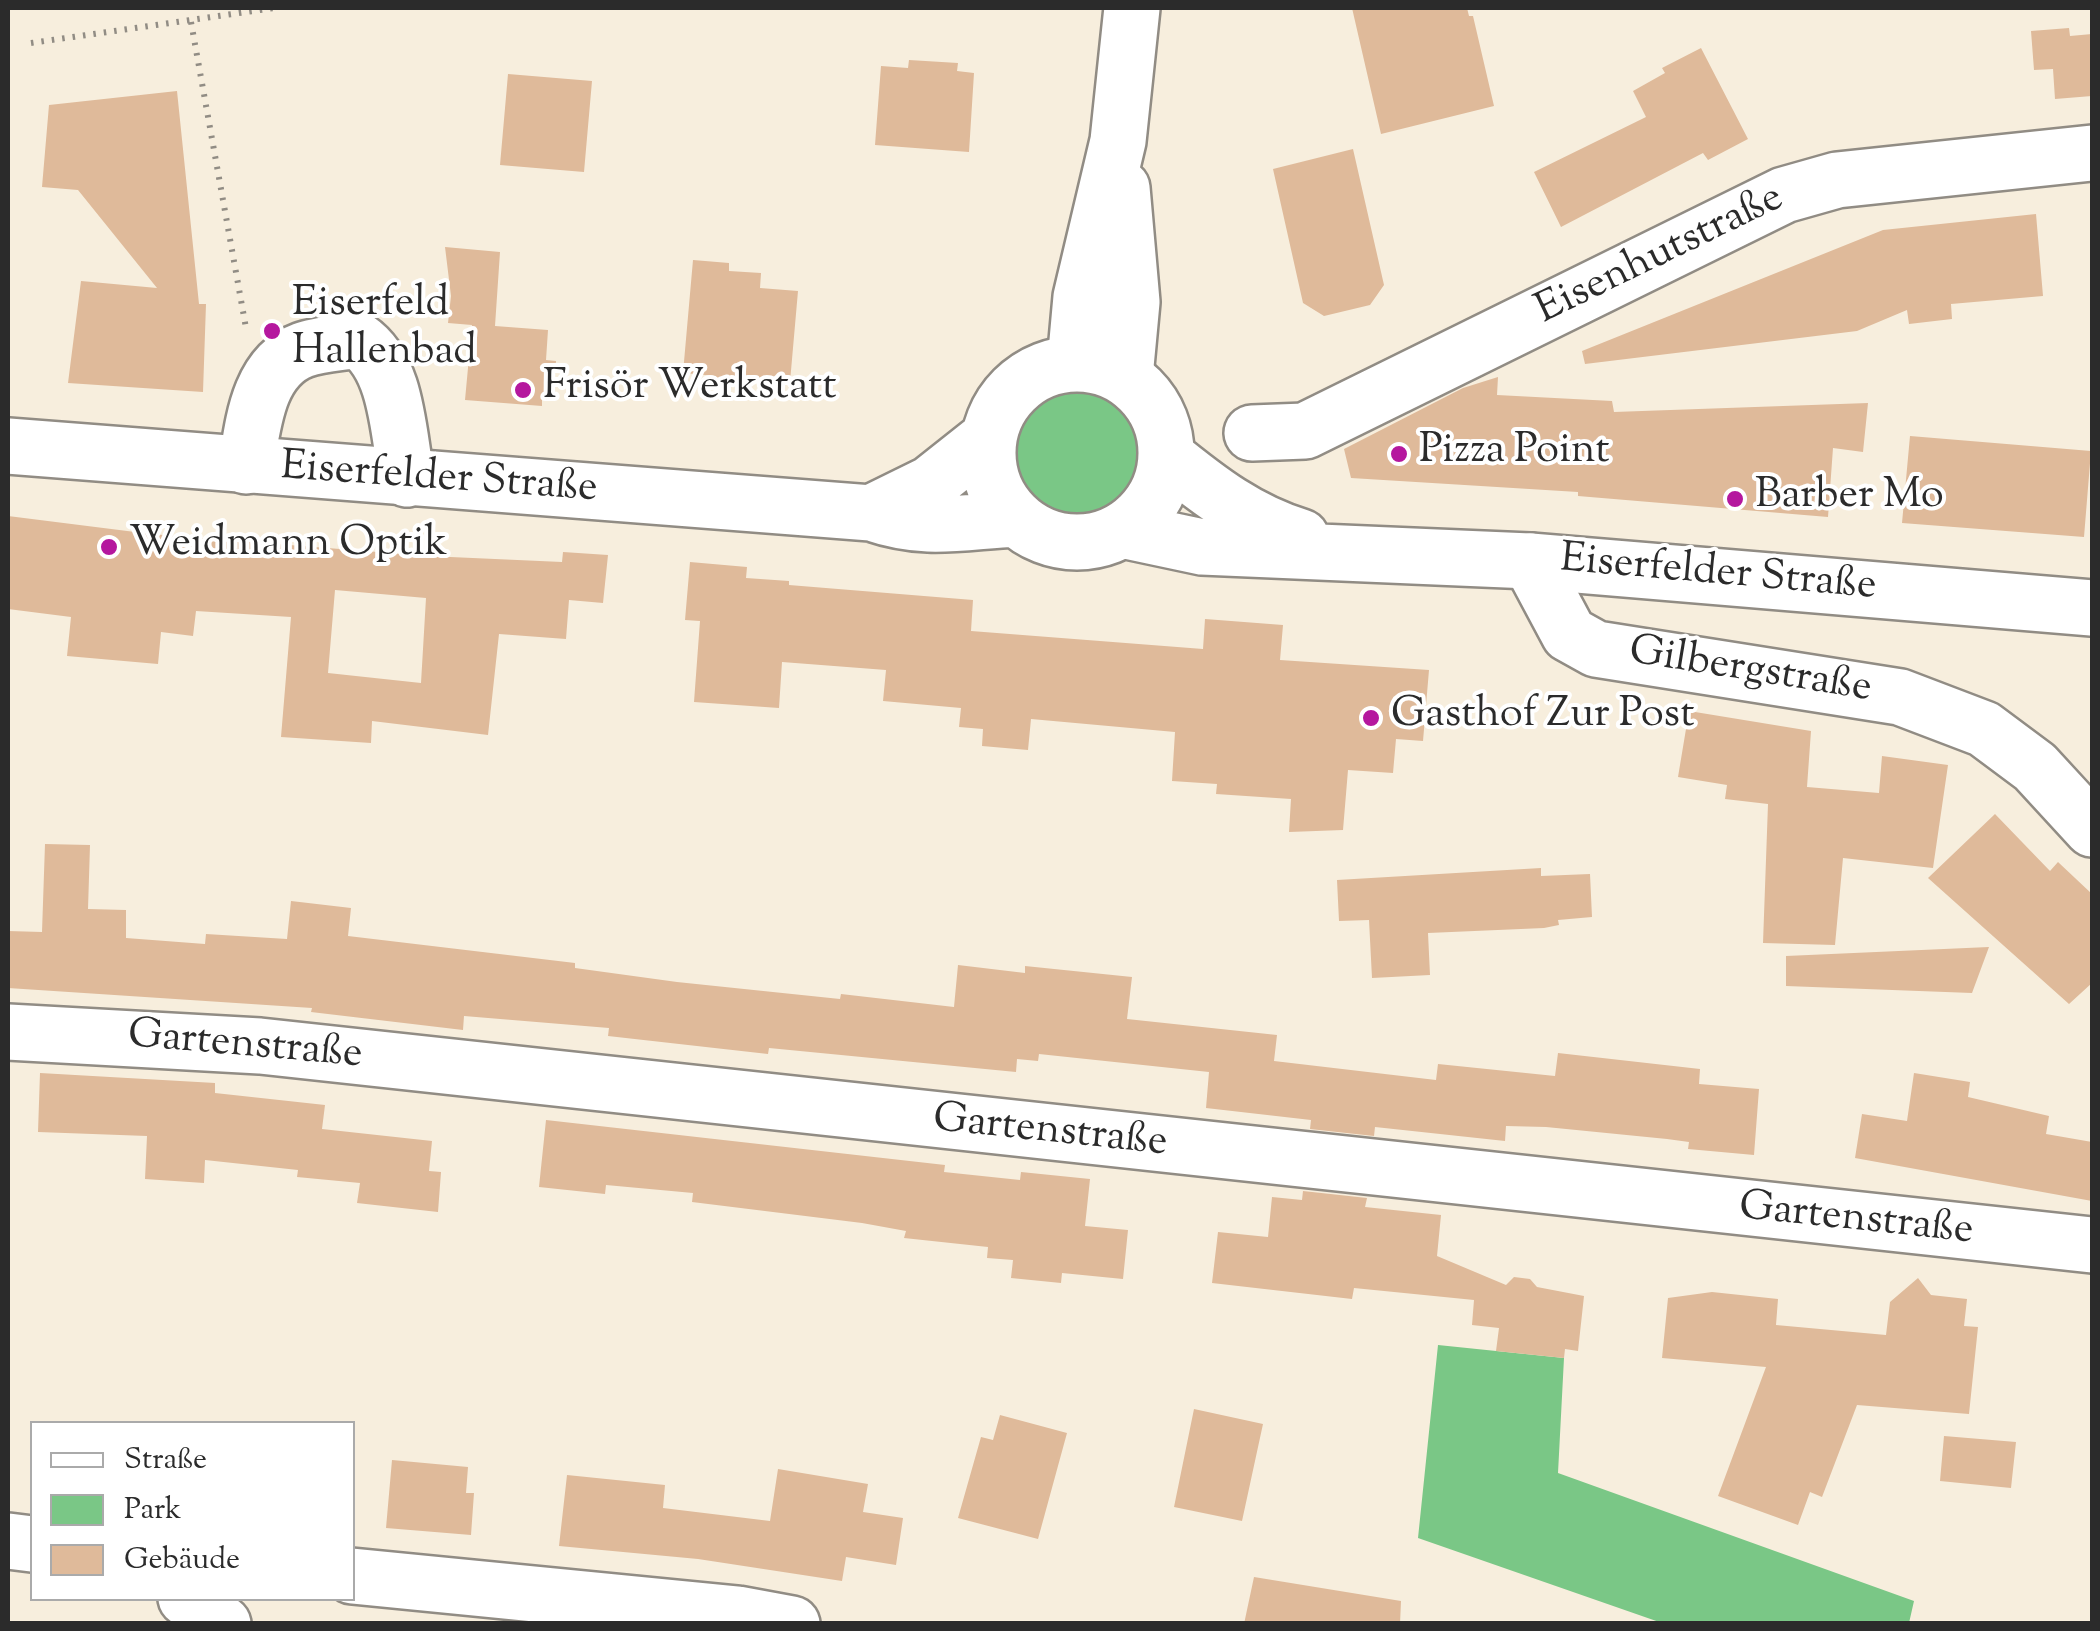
<!DOCTYPE html>
<html>
<head>
<meta charset="utf-8">
<style>
	body { margin:0 }
	#map { position:relative; width:2100px; height:1631px; overflow:hidden; background:#f7eedd; font-family:"Sorts Mill Goudy",serif }
	canvas { display:block }
	.frame { position:absolute; inset:0; border:10px solid #2b2b2b; pointer-events:none }
	.legend { position:absolute; left:30px; top:1421px; width:325px; height:180px; box-sizing:border-box; background:#fff; border:2px solid #aaa; margin:0; padding:12px 18px; list-style:none; font-size:30px; color:#2b2b2b }
	.legend li { display:flex; align-items:center; gap:20px; height:50px }
	.legend b { width:50px; border:2px solid #aaa }
</style>
</head>
<body>
<div id="map">
<canvas width="2100" height="1631"></canvas>
<div class="frame"></div>
<ul class="legend">
<li><b style="height:12px;background:#fff"></b>Straße</li>
<li><b style="height:28px;background:#7ac786"></b>Park</li>
<li><b style="height:28px;background:#dfba9a"></b>Gebäude</li>
</ul>
</div>
<script>
const g = document.querySelector('canvas').getContext('2d');
g.lineJoin = 'round';
function paint(path, color) { g.fillStyle = color; g.fill(path, 'evenodd'); }
function strokePath(path, color, width, dash) { g.strokeStyle = color; g.lineWidth = width; g.lineCap = dash ? 'butt' : 'round'; g.setLineDash(dash || []); g.stroke(path); }
function drawText(font, color, halo, rows, align = 'center') {
  g.font = font + ' "Sorts Mill Goudy",serif'; g.lineWidth = 8; g.setLineDash([]); g.textBaseline = 'middle'; g.strokeStyle = halo; g.fillStyle = color; for (const [text, x, y, turn = 0] of rows) {
    g.save(); g.translate(x, y); g.rotate((+turn || 0) * Math.PI / 180); g.textAlign = isNaN(turn) ? turn : align; if (halo) g.strokeText(text, 0, 0); g.fillText(text, 0, 0); g.restore();
  }
}
paint(new Path2D(`
	M988 454a88 88 0 1 1 176 0a88 88 0 1 1-176 0Z
	M 1438,1345 L 1564,1358 L 1558,1473 L 1914,1601 L 1909,1623 L 1662,1623 L 1418,1538 Z`), '#7ac786');
paint(new Path2D(`
	M 1352,8 L 1467,8 L 1469,16 L 1473,16 L 1494,106 L 1381,134 Z
	M 2069,28 L 2070,36 L 2092,34 L 2092,96 L 2055,99 L 2053,69 L 2034,70 L 2031,31 Z
	M 1701,48 L 1748,139 L 1708,160 L 1703,153 L 1561,227 L 1534,172 L 1646,117 L 1633,91 L 1665,73 L 1662,68 Z
	M 909,60 L 958,63 L 957,71 L 974,73 L 969,152 L 875,145 L 881,66 L 908,68 Z
	M 508,74 L 592,81 L 584,172 L 500,165 Z
	M 177,91 L 199,304 L 206,304 L 203,392 L 68,383 L 81,281 L 157,288 L 78,190 L 42,187 L 49,105 Z
	M 1353,149 L 1384,285 L 1370,305 L 1324,316 L 1303,303 L 1273,169 Z
	M 2036,214 L 2043,296 L 1951,304 L 1952,319 L 1909,324 L 1907,310 L 1857,331 L 1585,364 L 1582,351 L 1883,230 Z
	M 445,247 L 500,252 L 495,326 L 548,330 L 546,360 L 556,361 L 553,401 L 542,400 L 542,406 L 465,400 L 472,325 L 448,323 L 451,296 Z
	M 693,260 L 729,263 L 729,271 L 761,273 L 760,288 L 798,291 L 790,382 L 716,382 L 716,376 L 683,373 Z
	M 1498,377 L 1497,395 L 1612,401 L 1614,412 L 1868,403 L 1863,452 L 1833,448 L 1828,517 L 1578,496 L 1578,492 L 1351,478 L 1344,449 L 1463,388 Z
	M 1910,436 L 2091,451 L 2084,537 L 1902,523 Z
	M 8,516 L 151,534 L 428,556 L 562,562 L 563,552 L 608,555 L 603,603 L 569,600 L 566,639 L 499,634 L 488,735 L 372,721 L 371,743 L 281,737 L 291,617 L 196,611 L 193,636 L 161,632 L 158,664 L 67,656 L 71,617 L 8,609 ZM 335,590 L 426,598 L 421,683 L 328,673 Z
	M 690,562 L 747,567 L 746,578 L 789,581 L 789,585 L 973,600 L 971,631 L 1203,649 L 1205,619 L 1283,625 L 1280,660 L 1429,670 L 1423,741 L 1396,739 L 1393,773 L 1348,770 L 1343,830 L 1289,832 L 1291,799 L 1216,794 L 1217,784 L 1172,781 L 1175,732 L 1031,719 L 1028,750 L 982,746 L 983,729 L 959,727 L 961,708 L 883,701 L 886,670 L 782,662 L 779,708 L 694,702 L 700,621 L 685,620 Z
	M 1689,711 L 1811,731 L 1807,787 L 1879,793 L 1882,756 L 1948,765 L 1933,868 L 1843,858 L 1835,945 L 1763,943 L 1768,804 L 1725,799 L 1727,785 L 1678,777 Z
	M 1995,814 L 2050,871 L 2058,862 L 2092,894 L 2092,983 L 2069,1004 L 1928,878 Z
	M 45,844 L 90,845 L 88,909 L 126,910 L 126,938 L 205,944 L 206,934 L 287,939 L 291,901 L 351,908 L 348,936 L 575,963 L 575,968 L 677,982 L 840,999 L 841,994 L 954,1007 L 958,965 L 1025,973 L 1025,966 L 1132,977 L 1127,1019 L 1277,1035 L 1274,1061 L 1436,1080 L 1438,1064 L 1555,1076 L 1558,1053 L 1700,1069 L 1699,1084 L 1759,1089 L 1754,1155 L 1688,1149 L 1689,1142 L 1667,1139 L 1546,1127 L 1506,1126 L 1505,1141 L 1375,1127 L 1374,1136 L 1310,1129 L 1311,1120 L 1206,1108 L 1209,1072 L 1039,1054 L 1038,1061 L 1017,1059 L 1016,1072 L 769,1048 L 768,1054 L 608,1036 L 609,1028 L 464,1016 L 463,1030 L 311,1012 L 312,1008 L 8,988 L 8,931 L 42,932 Z
	M 1541,868 L 1541,876 L 1590,874 L 1592,917 L 1558,920 L 1559,925 L 1544,928 L 1428,933 L 1430,975 L 1372,978 L 1369,920 L 1339,921 L 1337,880 Z
	M 1989,947 L 1972,993 L 1786,986 L 1786,956 Z
	M 40,1073 L 215,1083 L 215,1093 L 325,1105 L 322,1129 L 432,1141 L 429,1171 L 441,1172 L 438,1212 L 357,1203 L 360,1183 L 297,1177 L 298,1170 L 205,1160 L 204,1183 L 145,1179 L 147,1136 L 38,1132 Z
	M 1914,1073 L 1970,1082 L 1968,1097 L 2049,1116 L 2046,1134 L 2092,1142 L 2092,1201 L 1855,1158 L 1862,1114 L 1907,1121 Z
	M 546,1120 L 945,1165 L 944,1172 L 1020,1180 L 1021,1172 L 1090,1179 L 1085,1226 L 1128,1230 L 1123,1279 L 1062,1273 L 1061,1283 L 1011,1278 L 1013,1260 L 987,1258 L 988,1247 L 904,1238 L 906,1231 L 862,1223 L 692,1202 L 693,1193 L 606,1185 L 605,1194 L 539,1187 Z
	M 1303,1191 L 1367,1198 L 1365,1207 L 1441,1215 L 1437,1256 L 1506,1285 L 1514,1277 L 1530,1279 L 1537,1287 L 1584,1296 L 1578,1351 L 1565,1349 L 1564,1358 L 1496,1351 L 1499,1328 L 1472,1325 L 1474,1300 L 1354,1288 L 1352,1299 L 1212,1283 L 1218,1232 L 1268,1237 L 1272,1197 L 1302,1200 Z
	M 1918,1278 L 1931,1295 L 1967,1299 L 1964,1326 L 1978,1327 L 1969,1414 L 1857,1405 L 1822,1497 L 1810,1492 L 1798,1525 L 1718,1496 L 1766,1367 L 1662,1358 L 1668,1298 L 1712,1292 L 1778,1299 L 1776,1325 L 1886,1335 L 1890,1302 Z
	M 1194,1409 L 1263,1424 L 1242,1521 L 1174,1507 Z
	M 1000,1415 L 1067,1433 L 1038,1539 L 958,1518 L 981,1437 L 993,1440 Z
	M 1944,1436 L 2016,1442 L 2011,1488 L 1940,1481 Z
	M 392,1460 L 468,1467 L 466,1493 L 474,1493 L 471,1535 L 386,1528 Z
	M 778,1469 L 868,1484 L 863,1512 L 903,1518 L 896,1565 L 846,1557 L 842,1581 L 698,1559 L 559,1546 L 567,1475 L 665,1485 L 663,1508 L 770,1521 Z
	M 1254,1577 L 1401,1601 L 1400,1624 L 1244,1624 Z`), '#dfba9a');
const minor = new Path2D(`
	M 1252,433 L 1305,431 L 1784,195 L 1837,180 L 2092,153
	M 246,466 C 253,426 257,367 303,350 C 319,344 341,343 358,340 C 398,367 398,435 407,479
	M 1530,561 L 1569,634 L 1596,649 L 1900,697 L 1984,729 L 2035,767 L 2092,829
	M 8,1032 L 260,1046 L 2092,1245
	M 8,1541 L 32,1544
	M 352,1576 L 738,1614 L 792,1624
	M 186,1598 L 223,1624`);
const major = new Path2D(`
	M988 453a89 89 0 1 1 178 0a89 89 0 1 1-178 0Z
	M 8,446 L 871,513 C 927,532 960,522 1016,519
	M 1166,456 C 1209,491 1248,521 1301,537
	M 871,513 L 930,484 L 988,438
	M 1122,530 L 1202,547 L 1530,561 L 2092,608`);
const highway = new Path2D(`
	M 1122,188 L 1132,302 L 1125,377
	M 1075,363 L 1081,297 L 1118,141 L 1132,8`);
strokePath(minor, '#918c84', 60);
strokePath(major, '#918c84', 60);
strokePath(highway, '#918c84', 60);
strokePath(new Path2D(`
	M 191,22 L 246,328
	M 31,43 L 274,8`), '#918c84', 6, [2.5, 8]);
strokePath(minor, '#fff', 55);
strokePath(major, '#fff', 55);
strokePath(highway, '#fff', 55);
for (const [x, y, r, color] of [
	[272,331,10,"#b5179e"],
	[523,390,10,"#b5179e"],
	[1399,454,10,"#b5179e"],
	[1735,499,10,"#b5179e"],
	[109,547,10,"#b5179e"],
	[1371,718,10,"#b5179e"]
]) { const dot = new Path2D(); dot.arc(x, y, r, 0, 2 * Math.PI); g.fillStyle = color; g.fill(dot); strokePath(dot, '#fff', 4); }
drawText('42px', '#2b2b2b', '#fff', [
	["Eisenhutstraße",1661,257,-26],
	["Eiserfelder Straße",439,481,4],
	["Eiserfelder Straße",1718,576,5],
	["Gilbergstraße",1750,673,9],
	["Gartenstraße",245,1048,5],
	["Gartenstraße",1050,1134,6],
	["Gartenstraße",1856,1222,6]
]);
drawText('42px', '#2b2b2b', '#fff', [
	["Eiserfeld",292,307],
	["Hallenbad",292,355],
	["Frisör Werkstatt",543,390],
	["Pizza Point",1419,454],
	["Barber Mo",1755,499],
	["Weidmann Optik",129,547],
	["Gasthof Zur Post",1391,718]
], 'left');
</script>
</body>
</html>
